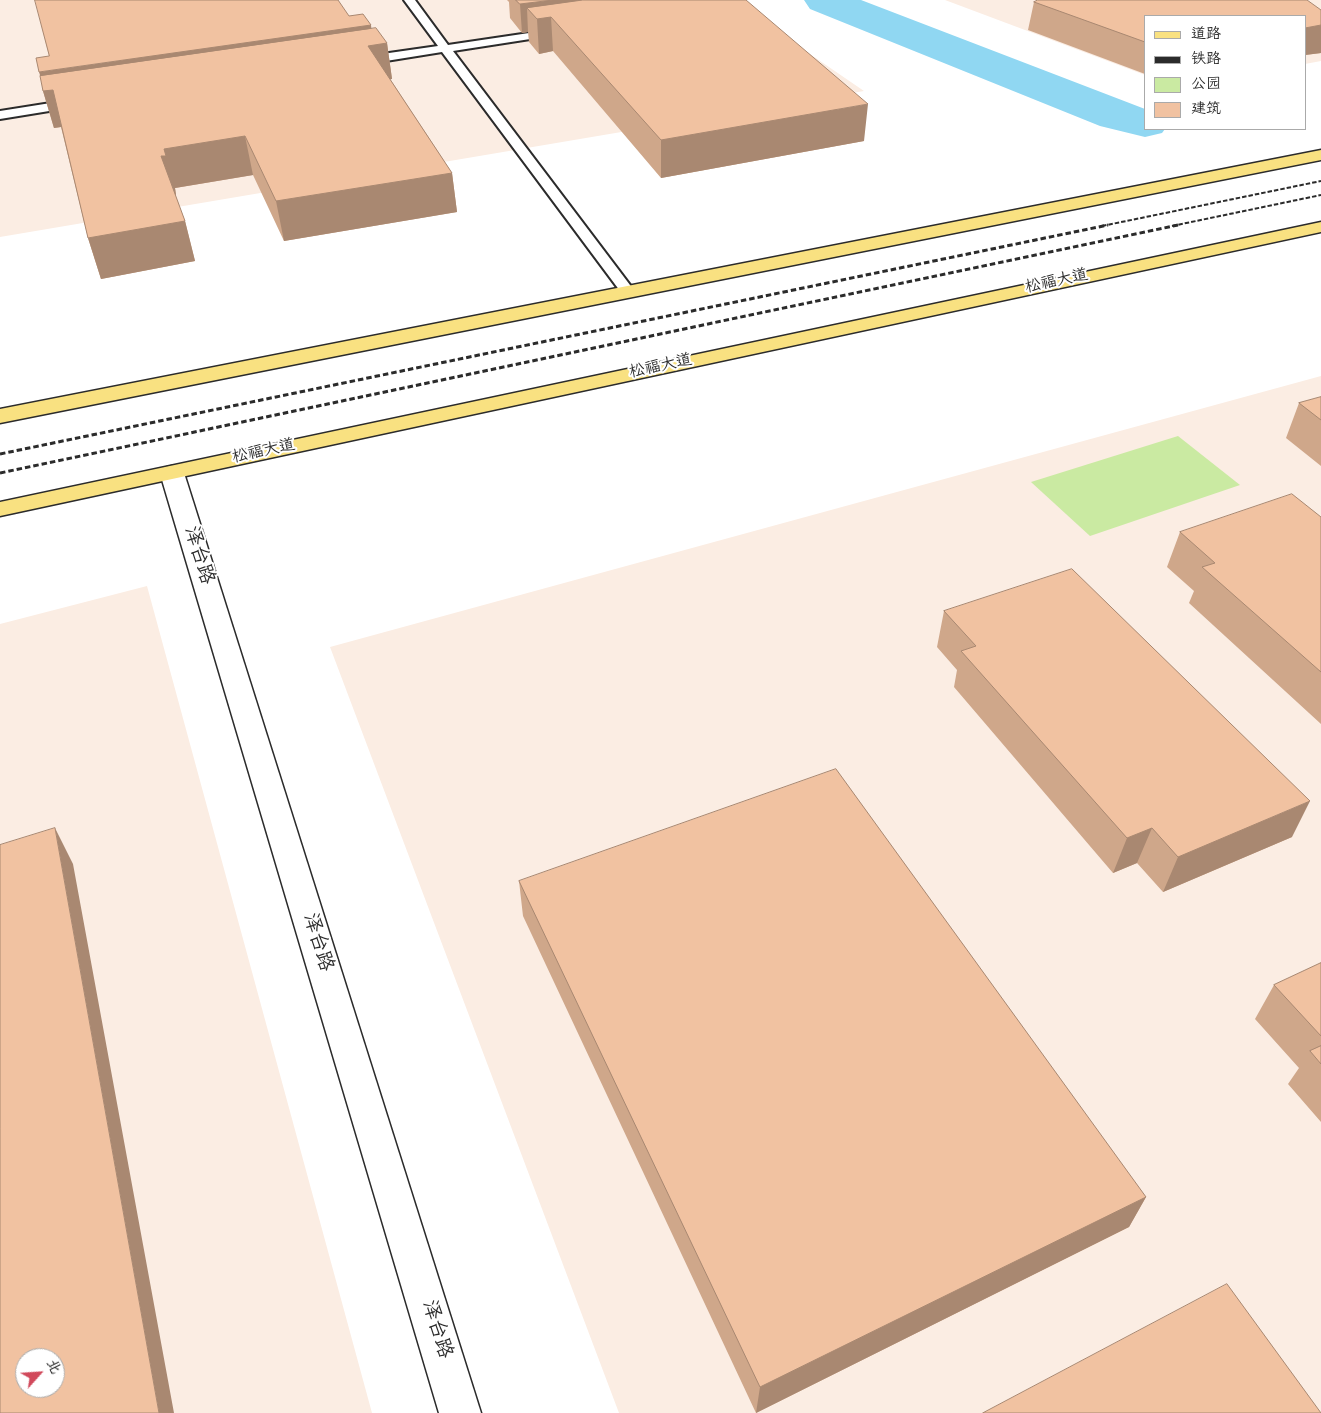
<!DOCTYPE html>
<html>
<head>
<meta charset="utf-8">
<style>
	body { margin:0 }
	#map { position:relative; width:1321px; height:1413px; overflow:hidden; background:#fff; font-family:Dekko,"LXGW WenKai TC",sans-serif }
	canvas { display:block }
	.legend { position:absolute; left:1144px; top:15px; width:162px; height:115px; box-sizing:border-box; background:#fff; border:1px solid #aaa; margin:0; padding:6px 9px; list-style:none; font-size:15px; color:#2b2b2b }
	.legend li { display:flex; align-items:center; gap:10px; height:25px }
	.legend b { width:25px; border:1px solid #aaa }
	.north { position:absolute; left:15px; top:1348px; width:50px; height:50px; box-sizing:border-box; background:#fff; border:1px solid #aaa; border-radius:50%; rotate:64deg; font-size:14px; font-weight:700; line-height:20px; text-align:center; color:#2b2b2b }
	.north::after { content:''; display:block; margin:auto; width:18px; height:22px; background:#d1495b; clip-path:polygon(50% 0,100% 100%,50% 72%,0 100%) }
</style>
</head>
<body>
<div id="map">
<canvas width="1321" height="1413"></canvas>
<ul class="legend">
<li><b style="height:6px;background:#f9e181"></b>道路</li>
<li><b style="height:6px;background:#2b2b2b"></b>铁路</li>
<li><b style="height:14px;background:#caeaa2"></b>公园</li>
<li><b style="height:14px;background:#f1c2a1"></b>建筑</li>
</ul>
<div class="north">北</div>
</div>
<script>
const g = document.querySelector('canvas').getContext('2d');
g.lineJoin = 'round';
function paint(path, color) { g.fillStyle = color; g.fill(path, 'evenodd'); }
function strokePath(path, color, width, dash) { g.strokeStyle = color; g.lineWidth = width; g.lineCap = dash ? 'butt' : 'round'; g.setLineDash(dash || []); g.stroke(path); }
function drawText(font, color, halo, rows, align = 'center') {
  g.font = font + ' Dekko,"LXGW WenKai TC",sans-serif'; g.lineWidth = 4; g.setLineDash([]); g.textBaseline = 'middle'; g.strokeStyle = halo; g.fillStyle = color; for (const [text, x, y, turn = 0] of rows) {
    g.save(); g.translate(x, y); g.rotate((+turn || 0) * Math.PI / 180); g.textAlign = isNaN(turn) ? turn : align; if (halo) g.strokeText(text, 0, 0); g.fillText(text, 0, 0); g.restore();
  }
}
paint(new Path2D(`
	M 0,0 L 731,0 L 864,91 L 0,237 Z
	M 945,0 L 1321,0 L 1321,61 L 1305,64 L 1305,16 L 1145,16 L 1145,75 Z
	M 1321,376 L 1321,1413 L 619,1413 L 330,647 Z
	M 147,586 L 372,1413 L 0,1413 L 0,624 ZM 25,1358 L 55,1358 L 55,1388 L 25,1388 Z`), '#fbede3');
paint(new Path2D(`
	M 1178,436 L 1240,485 L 1090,536 L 1031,482 Z`), '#caeaa2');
paint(new Path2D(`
	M 804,0 L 861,0 L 1145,109 L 1145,129 L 1165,129 L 1162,133 L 1145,137 L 1100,126 L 810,9 Z`), '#90d7f2');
const lane = new Path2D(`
	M 404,0 L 415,0 L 448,45 L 556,29 L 560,30 L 562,32 L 556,35 L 453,51 L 633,289 L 636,292 L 633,295 L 623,295 L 442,52 L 361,65 L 357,63 L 355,61 L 357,59 L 361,57 L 438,46 Z
	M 76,99 L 82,103 L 80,106 L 0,119 L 0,111 Z`);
const street = new Path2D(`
	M 172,466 L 180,468 L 184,473 L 481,1413 L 439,1413 L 160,473 L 164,468 Z`);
const primary = new Path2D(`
	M 1321,150 L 1321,160 L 0,423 L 0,409 Z
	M 1321,222 L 1321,232 L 0,516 L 0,502 Z`);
strokePath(lane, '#2b2b2b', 4);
strokePath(street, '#2b2b2b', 3);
strokePath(primary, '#2b2b2b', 3);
paint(lane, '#fff');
paint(street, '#fff');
paint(primary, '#f9e181');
strokePath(new Path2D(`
	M 1102,226 L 1321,181
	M 1172,226 L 1321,195`), '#2b2b2b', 2, [4.5, 2]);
strokePath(new Path2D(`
	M 0,454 L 1108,225
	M 0,473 L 1178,225`), '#2b2b2b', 3, [5.5, 3]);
paint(new Path2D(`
	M 507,0 L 746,0 L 864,141 L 661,178 L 553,51 L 539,54 L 529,42 L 528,32 L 522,33 L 510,18 L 509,2 Z
	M 1034,2 L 1321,10 L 1321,53 L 1305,55 L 1305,16 L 1145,16 L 1145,74 L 1028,30 Z
	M 349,16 L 371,25 L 371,29 L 387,43 L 392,79 L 390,79 L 452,173 L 457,212 L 284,241 L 253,175 L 175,188 L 176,195 L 175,195 L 185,221 L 195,261 L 101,279 L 88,238 L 61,127 L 54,128 L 43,91 L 41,76 Z
	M 1321,397 L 1321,466 L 1286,438 L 1299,403 Z
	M 1321,517 L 1321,724 L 1189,603 L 1194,591 L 1167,567 L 1180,532 Z
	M 944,611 L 1292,837 L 1163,892 L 1137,863 L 1113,873 L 954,687 L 957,670 L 937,647 Z
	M 519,881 L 1146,1197 L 1129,1227 L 756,1413 L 523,916 Z
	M 1321,963 L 1321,1122 L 1288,1084 L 1299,1068 L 1255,1019 L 1274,985 Z`), '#cfa78a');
paint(new Path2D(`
	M 553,0 L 685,0 L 551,17 L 553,51 L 539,54 L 537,19 L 527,8 L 528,32 L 522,33 L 520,4 Z
	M 371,25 L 373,45 L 387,43 L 392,79 L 54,128 L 43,91 L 45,91 L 39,72 Z
	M 1321,25 L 1321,53 L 1305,55 L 1305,28 Z
	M 868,104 L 864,141 L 661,178 L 661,140 Z
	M 245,136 L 253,175 L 175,188 L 176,195 L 172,195 L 161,156 L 164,149 Z
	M 452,173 L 457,212 L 284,241 L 276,201 Z
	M 185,221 L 195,261 L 101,279 L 88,238 Z
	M 1310,801 L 1292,837 L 1163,892 L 1178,857 Z
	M 55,828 L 73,864 L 174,1413 L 159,1413 Z
	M 1152,828 L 1137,863 L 1113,873 L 1127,838 Z
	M 1146,1197 L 1129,1227 L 756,1413 L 760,1387 Z`), '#a98871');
const building = new Path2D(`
	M 35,0 L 338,0 L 349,16 L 363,14 L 371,25 L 39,72 L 36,58 L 49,56 Z
	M 516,0 L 553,0 L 520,4 Z
	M 583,0 L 746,0 L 868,104 L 661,140 L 551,17 L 537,19 L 527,8 Z
	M 1038,0 L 1307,0 L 1321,10 L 1321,25 L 1305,28 L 1305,16 L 1145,16 L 1145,42 L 1034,2 Z
	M 376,28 L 387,43 L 368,46 L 452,173 L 276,201 L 245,136 L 164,149 L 166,156 L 161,156 L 185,221 L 88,238 L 53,90 L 43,91 L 40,76 Z
	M 1321,397 L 1321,420 L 1299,403 Z
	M 1292,494 L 1321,517 L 1321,672 L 1202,567 L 1215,563 L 1180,532 Z
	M 1072,569 L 1310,801 L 1178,857 L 1152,828 L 1127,838 L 961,651 L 976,646 L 944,611 Z
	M 836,769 L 1146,1197 L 760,1387 L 519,881 Z
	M 55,828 L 159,1413 L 0,1413 L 0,845 ZM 25,1358 L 55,1358 L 55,1388 L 25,1388 Z
	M 1321,963 L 1321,1036 L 1274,985 Z
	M 1321,1046 L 1321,1064 L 1310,1051 Z
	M 1227,1284 L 1321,1413 L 983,1413 Z`);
paint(building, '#f1c2a1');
strokePath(building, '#a98871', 1);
drawText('16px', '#2b2b2b', '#fff', [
	["松福大道",1057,283,-12],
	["松福大道",661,368,-12],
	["松福大道",264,453,-12]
]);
drawText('20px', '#2b2b2b', '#fff', [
	["泽台路",197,556,73],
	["泽台路",316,943,73],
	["泽台路",435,1330,73]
]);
</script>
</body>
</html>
